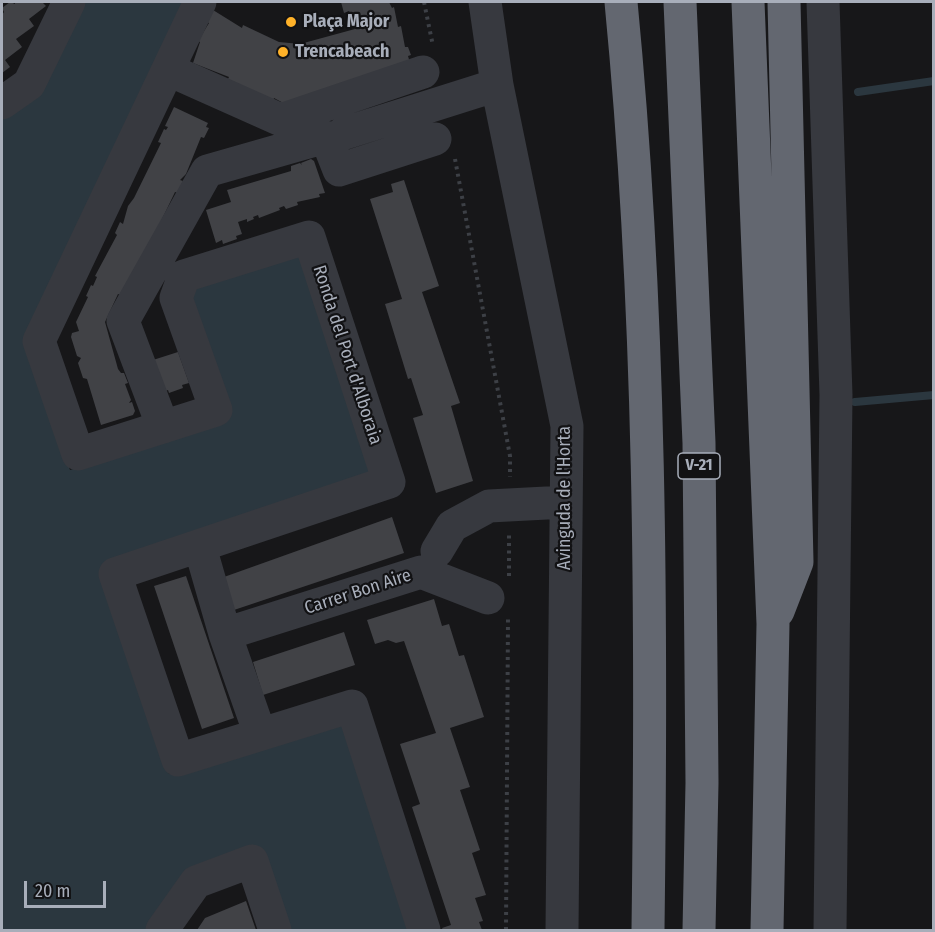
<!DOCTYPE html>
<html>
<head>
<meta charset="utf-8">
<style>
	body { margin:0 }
	#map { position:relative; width:935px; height:932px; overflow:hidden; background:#171719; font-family:"Fira Sans Condensed",sans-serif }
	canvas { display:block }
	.frame { position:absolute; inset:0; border:3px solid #a8aeba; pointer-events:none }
	.scale { position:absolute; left:24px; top:881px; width:82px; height:27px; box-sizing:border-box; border:3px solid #a8aeba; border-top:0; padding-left:8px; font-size:18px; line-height:21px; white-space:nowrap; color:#a8aeba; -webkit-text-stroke:4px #121214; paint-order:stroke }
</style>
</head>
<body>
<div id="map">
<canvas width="935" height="932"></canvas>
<div class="frame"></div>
<div class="scale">20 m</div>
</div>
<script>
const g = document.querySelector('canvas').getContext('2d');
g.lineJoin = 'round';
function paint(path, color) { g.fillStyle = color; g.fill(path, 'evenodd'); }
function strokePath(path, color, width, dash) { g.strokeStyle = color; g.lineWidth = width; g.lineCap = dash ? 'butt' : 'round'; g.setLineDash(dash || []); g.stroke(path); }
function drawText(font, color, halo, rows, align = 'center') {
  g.font = font + ' "Fira Sans Condensed",sans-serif'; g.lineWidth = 4.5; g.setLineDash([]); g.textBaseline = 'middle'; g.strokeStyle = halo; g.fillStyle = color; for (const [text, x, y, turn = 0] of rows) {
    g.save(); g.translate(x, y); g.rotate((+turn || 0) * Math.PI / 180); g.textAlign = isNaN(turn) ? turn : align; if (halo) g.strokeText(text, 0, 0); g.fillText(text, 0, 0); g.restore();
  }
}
paint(new Path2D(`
	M 82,2 L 190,2 L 26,345 L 70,470 L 229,418 L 185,288 L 305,247 L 379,474 L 101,569 L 169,774 L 346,715 L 417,930 L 282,930 L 257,853 L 152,930 L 2,930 L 2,115 Z`), '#2b373f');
strokePath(new Path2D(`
	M 858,92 L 934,81
	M 855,402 L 934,395`), '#2b373f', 8);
paint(new Path2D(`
	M 10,2 L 15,4 L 15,2 L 42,2 L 46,6 L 29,19 L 34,26 L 16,39 L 22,47 L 5,60 L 10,67 L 2,73 L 2,15 L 4,12 L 2,8 Z
	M 341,2 L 389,2 L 392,8 L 394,7 L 398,27 L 401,26 L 405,47 L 408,47 L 411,55 L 408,56 L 410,63 L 287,105 L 274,98 L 273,101 L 228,79 L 229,77 L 193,63 L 200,42 L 198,41 L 209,23 L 207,22 L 213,10 L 242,28 L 243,25 L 279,42 L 300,44 L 355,29 L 349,11 L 344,13 Z
	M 174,107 L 208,123 L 206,127 L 209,128 L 204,138 L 201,137 L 186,174 L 180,180 L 183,181 L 178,193 L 175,192 L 125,297 L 118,294 L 105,322 L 118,369 L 121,373 L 124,373 L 128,383 L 125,384 L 131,400 L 129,403 L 132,402 L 135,411 L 133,415 L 101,425 L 87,379 L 83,378 L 78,363 L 81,358 L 77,356 L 71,337 L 72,333 L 79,331 L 76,322 L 88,297 L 86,296 L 91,285 L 93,286 L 97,277 L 95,276 L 117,235 L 115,233 L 120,222 L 123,224 L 128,206 L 134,198 L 161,143 L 158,142 L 164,129 L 166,130 L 168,127 L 165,126 Z
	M 311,159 L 314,161 L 325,193 L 319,194 L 320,197 L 297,202 L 298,205 L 286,209 L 284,206 L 279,208 L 280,210 L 259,218 L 258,215 L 253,217 L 254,219 L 247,222 L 247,219 L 238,222 L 242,234 L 236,236 L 237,239 L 223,244 L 222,240 L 216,243 L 206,210 L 231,202 L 227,190 L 291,171 L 291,166 L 300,163 L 302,165 L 301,163 Z
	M 404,180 L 439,286 L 422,292 L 460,403 L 451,406 L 473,481 L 436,493 L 413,418 L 423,415 L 411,378 L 408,379 L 385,304 L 402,299 L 370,199 L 393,192 L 391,184 Z
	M 178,352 L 189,383 L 182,385 L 183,388 L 169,393 L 168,390 L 163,392 L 153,360 Z
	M 392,517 L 404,553 L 234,610 L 224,577 Z
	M 186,576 L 234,718 L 202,729 L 154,586 Z
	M 434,599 L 442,626 L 449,624 L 459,656 L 464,655 L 484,717 L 450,728 L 470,787 L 460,790 L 480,850 L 472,853 L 486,895 L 475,898 L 483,921 L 479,922 L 482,930 L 443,930 L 442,928 L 451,925 L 412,807 L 420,804 L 400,744 L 436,733 L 404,641 L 396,643 L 388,640 L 375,644 L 367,620 Z
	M 344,632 L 355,665 L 263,695 L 253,662 Z
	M 246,901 L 256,930 L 197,930 L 205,918 Z`), '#414246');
strokePath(new Path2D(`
	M 424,2 L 433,46
	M 455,159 L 510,456 L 510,477
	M 509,576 L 509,535
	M 506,930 L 508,619`), '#3d4046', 4, [3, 4.5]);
strokePath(new Path2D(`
	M 200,2 L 39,341 L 78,454 L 216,410 L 176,298 L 184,276 L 309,237 L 389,482 L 115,574 L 178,760 L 352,706 L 424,930
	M 485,2 L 497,85 L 567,426 L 562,930
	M 823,2 L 836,395 L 830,930
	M 169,70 L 281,120 L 423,72
	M 2,103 L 29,84 L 69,2
	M 342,134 L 497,85
	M 163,427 L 123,321 L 207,171 L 326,137 L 339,170 L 435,139
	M 200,547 L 225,634 L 260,734
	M 437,551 L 452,526 L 489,506 L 566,502
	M 225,634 L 421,572 L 488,598
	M 162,930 L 196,882 L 252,861 L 275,930`), '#37393f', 33);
strokePath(new Path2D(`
	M 621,2 C 651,310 652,620 648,930
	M 680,2 L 699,443 L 702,783 L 699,930
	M 748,2 L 773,624 L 767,930
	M 778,611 L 797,562 L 784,2`), '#636770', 33);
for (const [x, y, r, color] of [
	[291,22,6,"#ffb229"],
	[283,52,6,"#ffb229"]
]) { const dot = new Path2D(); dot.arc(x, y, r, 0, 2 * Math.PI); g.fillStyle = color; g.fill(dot); strokePath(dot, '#121214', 2); }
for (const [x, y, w] of [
	[699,466,42]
]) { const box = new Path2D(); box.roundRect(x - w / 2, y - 13, w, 26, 4.5); g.fillStyle = '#121214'; g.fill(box); strokePath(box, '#a8aeba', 1.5); }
drawText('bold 16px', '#a8aeba', null, [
	["V-21",699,466]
]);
drawText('bold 18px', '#a8aeba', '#121214', [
	["Plaça Major",303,22],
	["Trencabeach",295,52]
], 'left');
drawText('18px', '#a8aeba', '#121214', [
	["Ronda del Port d'Alboraia",347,355,72],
	["Avinguda de l'Horta",565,498,-90],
	["Carrer Bon Aire",358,592,-18]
]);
</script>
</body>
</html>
